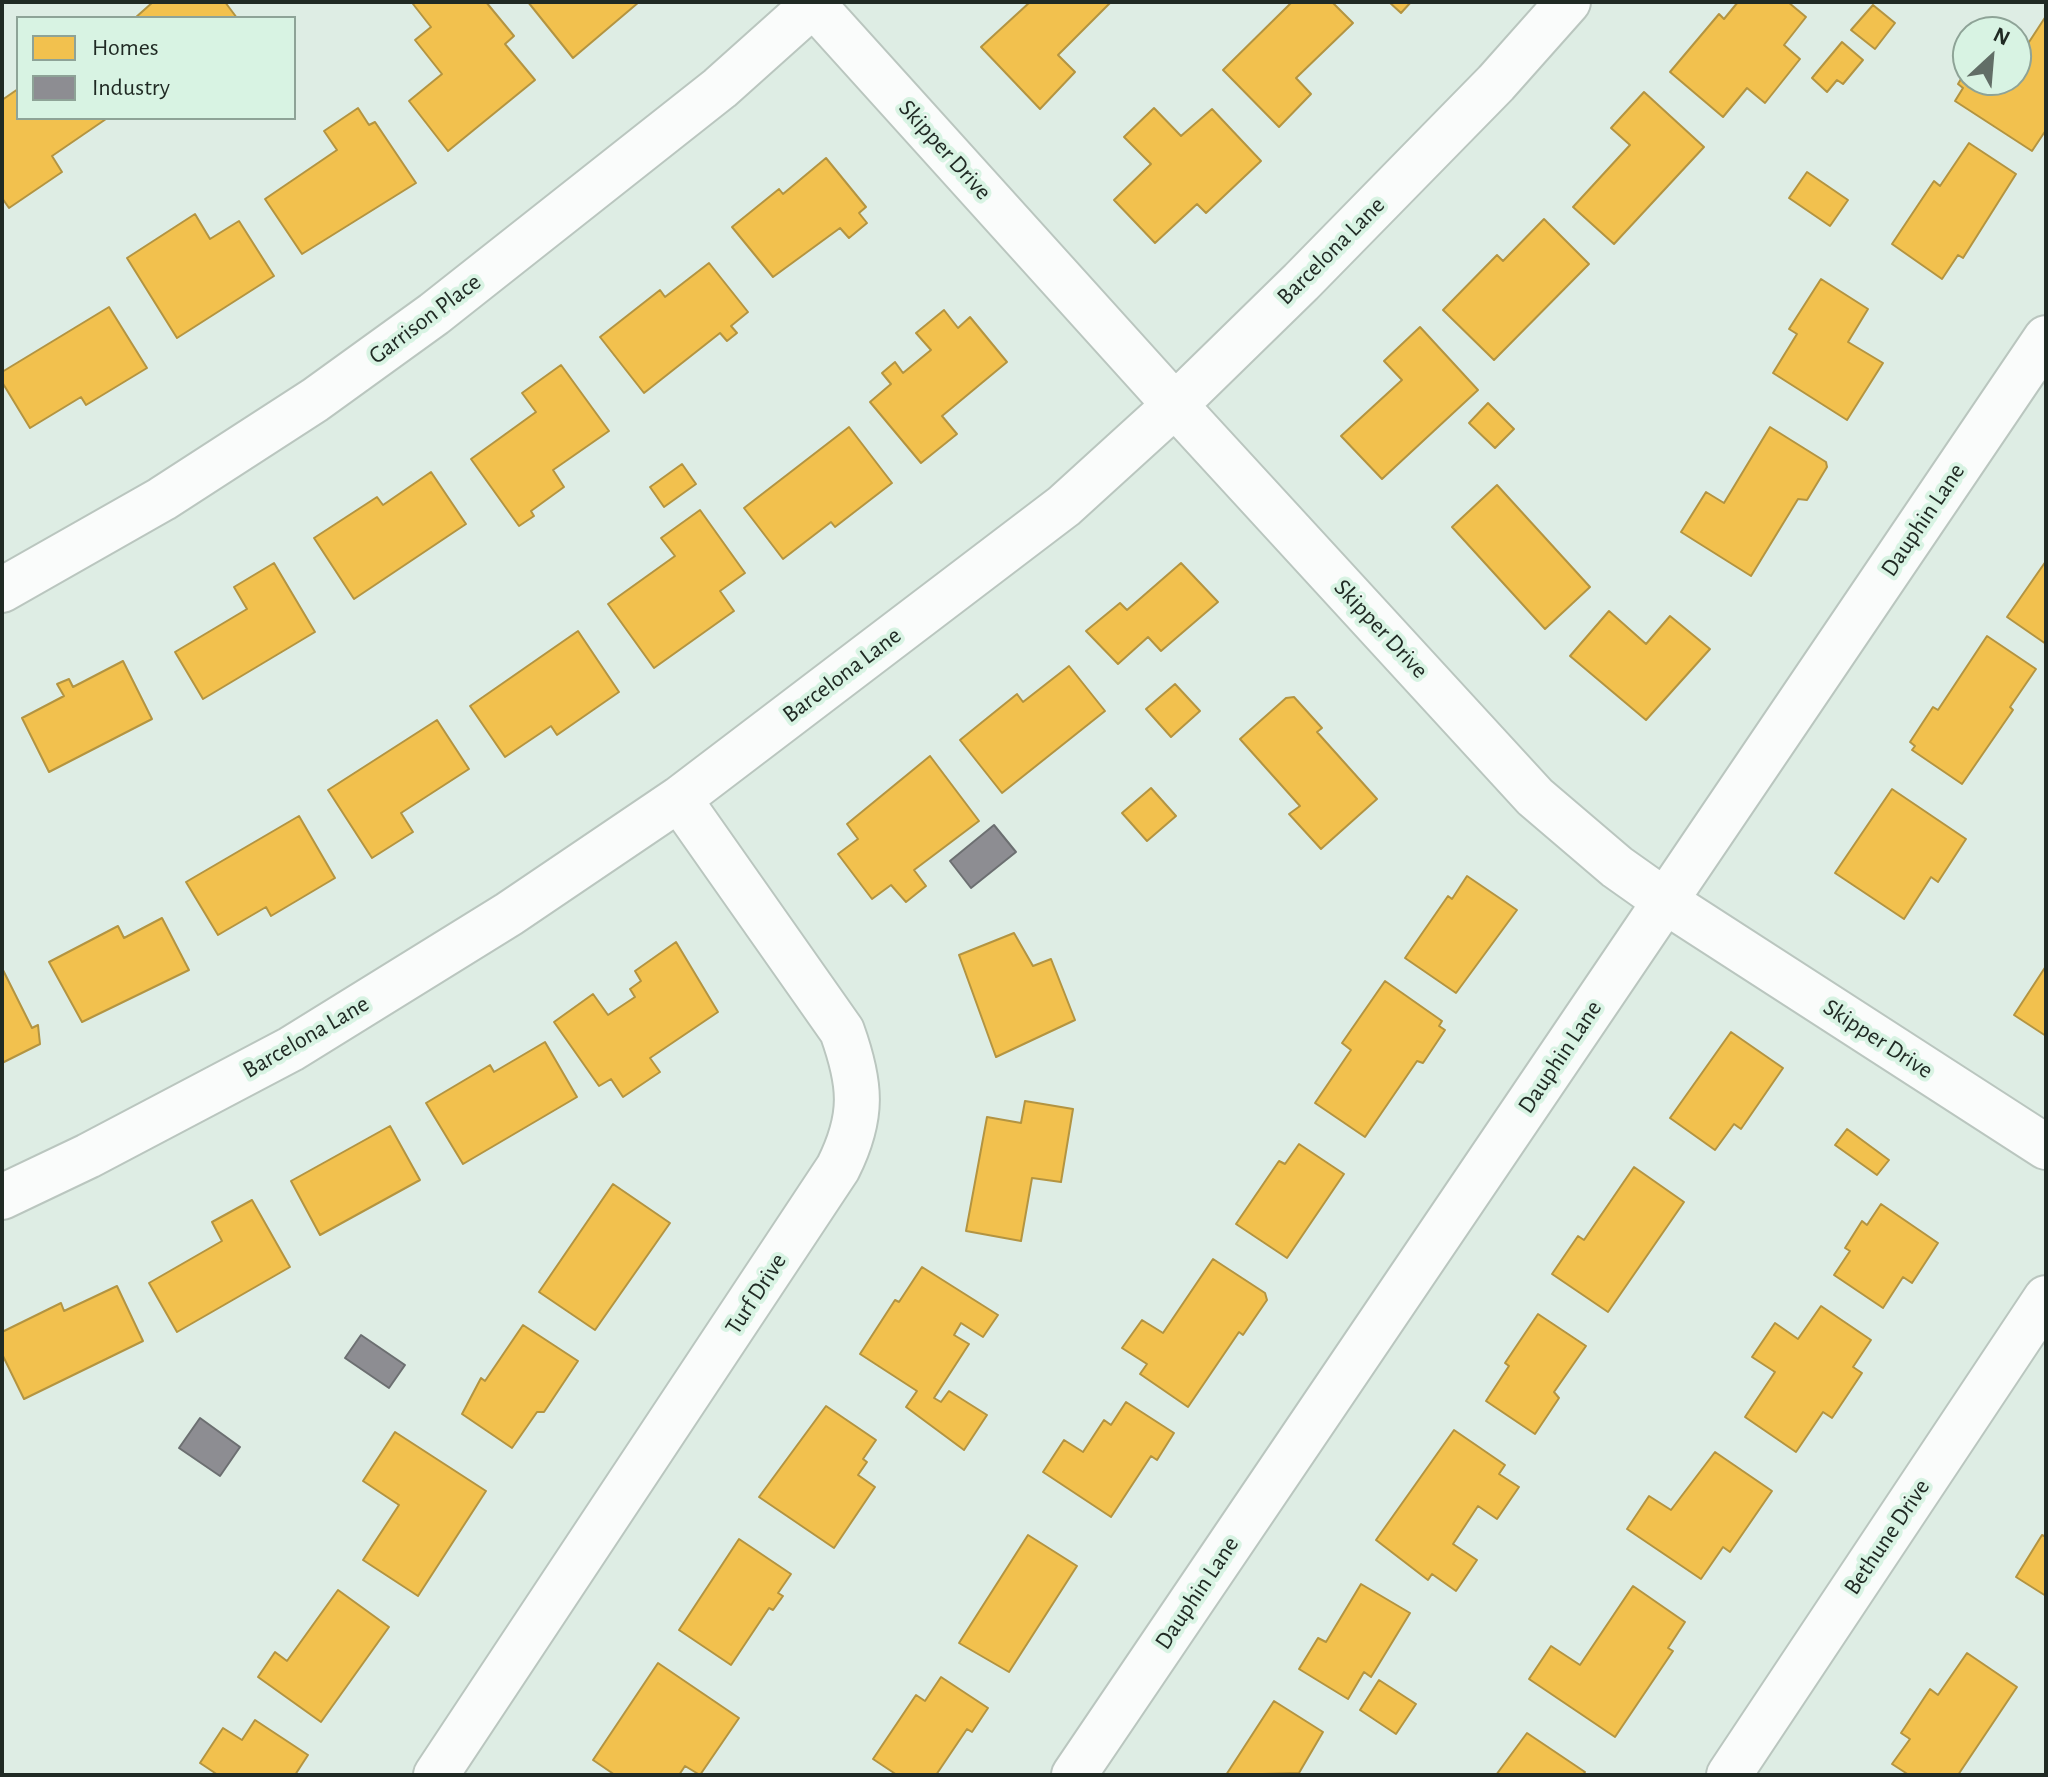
<!DOCTYPE html>
<html>
<head>
<meta charset="utf-8">
<style>
	body { margin:0 }
	#map { position:relative; width:2048px; height:1777px; overflow:hidden; background:#deede4; font-family:"Alegreya Sans",sans-serif }
	canvas { display:block }
	.frame { position:absolute; inset:0; border:4px solid #202a24; pointer-events:none }
	.legend { position:absolute; left:16px; top:16px; width:280px; height:104px; box-sizing:border-box; background:#d8f3e3; border:2px solid #8ea397; margin:0; padding:10px 14px; list-style:none; font-size:24px; color:#202a24 }
	.legend li { display:flex; align-items:center; gap:16px; height:40px }
	.legend b { width:40px; border:2px solid #8ea397 }
	.north { position:absolute; left:1952px; top:16px; width:80px; height:80px; box-sizing:border-box; background:#d8f3e3; border:2px solid #8ea397; border-radius:50%; rotate:26deg; font-size:22px; font-weight:700; line-height:32px; text-align:center; color:#202a24 }
	.north::after { content:''; display:block; margin:auto; width:28px; height:36px; background:#626e67; clip-path:polygon(50% 0,100% 100%,50% 72%,0 100%) }
</style>
</head>
<body>
<div id="map">
<canvas width="2048" height="1777"></canvas>
<div class="frame"></div>
<ul class="legend">
<li><b style="height:22px;background:#f2c14e"></b>Homes</li>
<li><b style="height:22px;background:#8d8d92"></b>Industry</li>
</ul>
<div class="north">N</div>
</div>
<script>
const g = document.querySelector('canvas').getContext('2d');
g.lineJoin = 'round';
function paint(path, color) { g.fillStyle = color; g.fill(path, 'evenodd'); }
function strokePath(path, color, width, dash) { g.strokeStyle = color; g.lineWidth = width; g.lineCap = dash ? 'butt' : 'round'; g.setLineDash(dash || []); g.stroke(path); }
function drawText(font, color, halo, rows, align = 'center') {
  g.font = font + ' "Alegreya Sans",sans-serif'; g.lineWidth = 8; g.setLineDash([]); g.textBaseline = 'middle'; g.strokeStyle = halo; g.fillStyle = color; for (const [text, x, y, turn = 0] of rows) {
    g.save(); g.translate(x, y); g.rotate((+turn || 0) * Math.PI / 180); g.textAlign = isNaN(turn) ? turn : align; if (halo) g.strokeText(text, 0, 0); g.fillText(text, 0, 0); g.restore();
  }
}
const homes = new Path2D(`
	M 153,2 L 225,2 L 237,18 L 135,18 Z
	M 416,2 L 486,2 L 514,36 L 505,44 L 535,80 L 448,151 L 409,101 L 442,74 L 415,40 L 431,27 L 413,4 Z
	M 528,2 L 639,2 L 573,58 Z
	M 1030,2 L 1111,2 L 1058,55 L 1075,72 L 1040,109 L 981,47 Z
	M 1292,2 L 1332,2 L 1353,23 L 1296,78 L 1311,94 L 1279,127 L 1223,70 Z
	M 1389,2 L 1411,2 L 1401,13 Z
	M 1738,2 L 1788,2 L 1806,17 L 1784,45 L 1800,59 L 1765,103 L 1747,88 L 1723,117 L 1670,72 L 1719,14 L 1724,19 Z
	M 1873,5 L 1895,23 L 1875,49 L 1851,30 Z
	M 2046,16 L 2046,130 L 2032,151 L 1955,101 L 1963,88 L 1958,84 L 1968,67 L 1968,80 L 2016,80 L 2016,62 Z
	M 1842,42 L 1863,60 L 1843,84 L 1837,80 L 1827,92 L 1812,78 Z
	M 18,89 L 18,118 L 106,119 L 52,156 L 62,172 L 9,208 L 2,198 L 2,100 Z
	M 1644,92 L 1704,147 L 1614,244 L 1573,207 L 1630,145 L 1611,128 Z
	M 358,108 L 369,125 L 375,122 L 416,183 L 302,254 L 265,199 L 337,150 L 324,131 Z
	M 1154,108 L 1181,136 L 1212,109 L 1261,161 L 1206,213 L 1197,204 L 1155,243 L 1114,200 L 1151,164 L 1124,137 Z
	M 1969,143 L 2016,174 L 1963,258 L 1958,255 L 1942,279 L 1892,244 L 1934,181 L 1940,186 Z
	M 826,158 L 866,207 L 859,213 L 867,223 L 849,238 L 840,228 L 773,277 L 732,227 L 779,189 L 783,194 Z
	M 1807,172 L 1848,200 L 1830,226 L 1789,198 Z
	M 195,214 L 210,239 L 239,221 L 274,276 L 177,338 L 127,258 Z
	M 1544,219 L 1589,264 L 1494,360 L 1443,310 L 1497,255 L 1503,261 Z
	M 709,263 L 748,312 L 731,326 L 737,333 L 727,341 L 720,333 L 644,393 L 600,337 L 660,290 L 665,297 Z
	M 1821,279 L 1868,309 L 1848,342 L 1883,363 L 1847,420 L 1773,373 L 1797,334 L 1789,329 Z
	M 109,307 L 147,368 L 86,405 L 81,397 L 30,428 L 2,382 L 2,372 Z
	M 944,310 L 958,328 L 970,317 L 1007,362 L 942,416 L 957,434 L 921,463 L 870,402 L 891,384 L 882,373 L 895,362 L 903,373 L 931,350 L 916,333 Z
	M 1420,327 L 1478,390 L 1382,479 L 1341,436 L 1402,380 L 1384,361 Z
	M 561,365 L 609,431 L 553,470 L 564,487 L 531,511 L 534,516 L 519,526 L 471,459 L 536,412 L 522,393 Z
	M 1488,403 L 1514,429 L 1495,448 L 1469,423 Z
	M 849,427 L 892,483 L 835,527 L 831,522 L 783,559 L 744,508 Z
	M 1770,427 L 1826,462 L 1827,467 L 1807,500 L 1798,499 L 1751,576 L 1681,532 L 1706,492 L 1724,503 Z
	M 682,464 L 696,484 L 664,507 L 650,487 Z
	M 431,472 L 466,524 L 354,599 L 314,538 L 377,497 L 383,505 Z
	M 1497,485 L 1590,587 L 1545,629 L 1452,527 Z
	M 700,510 L 745,573 L 720,591 L 734,611 L 654,668 L 608,604 L 675,556 L 661,538 Z
	M 2046,561 L 2046,644 L 2007,617 Z
	M 274,563 L 315,632 L 203,699 L 175,652 L 247,609 L 234,587 Z
	M 1181,563 L 1218,602 L 1161,651 L 1148,637 L 1118,664 L 1086,631 L 1120,603 L 1127,610 Z
	M 1609,611 L 1646,644 L 1670,616 L 1710,649 L 1646,720 L 1570,656 Z
	M 578,631 L 619,692 L 557,735 L 551,726 L 505,757 L 470,706 Z
	M 1987,636 L 2036,669 L 2010,707 L 2013,710 L 1962,784 L 1912,750 L 1915,746 L 1910,742 L 1933,707 L 1938,710 Z
	M 123,661 L 152,719 L 49,772 L 22,718 L 64,696 L 57,684 L 69,679 L 73,687 Z
	M 1069,666 L 1105,711 L 1002,793 L 960,740 L 1017,694 L 1023,702 Z
	M 1175,684 L 1200,711 L 1171,737 L 1146,709 Z
	M 1294,697 L 1322,728 L 1317,732 L 1377,799 L 1321,849 L 1289,814 L 1300,806 L 1240,739 L 1286,698 Z
	M 437,720 L 469,769 L 401,813 L 413,832 L 372,858 L 328,790 Z
	M 930,756 L 979,821 L 914,870 L 926,886 L 906,902 L 891,885 L 872,899 L 838,854 L 858,839 L 847,824 Z
	M 1151,788 L 1176,816 L 1147,841 L 1122,813 Z
	M 1892,789 L 1966,839 L 1938,882 L 1931,877 L 1904,919 L 1835,873 Z
	M 299,816 L 335,878 L 271,916 L 266,907 L 218,935 L 186,882 Z
	M 1467,876 L 1517,910 L 1456,993 L 1405,958 L 1448,896 L 1452,899 Z
	M 162,918 L 189,970 L 82,1022 L 49,962 L 118,926 L 124,938 Z
	M 1014,933 L 1033,966 L 1051,959 L 1075,1020 L 996,1057 L 959,955 Z
	M 676,942 L 718,1012 L 650,1058 L 660,1072 L 623,1097 L 611,1079 L 599,1086 L 554,1022 L 593,994 L 608,1015 L 635,997 L 630,989 L 641,981 L 635,971 Z
	M 2046,966 L 2046,1036 L 2014,1015 Z
	M 2,968 L 32,1028 L 38,1025 L 40,1044 L 2,1063 Z
	M 1385,981 L 1442,1021 L 1439,1026 L 1445,1030 L 1423,1063 L 1417,1061 L 1365,1137 L 1315,1103 L 1351,1050 L 1342,1043 Z
	M 1731,1032 L 1783,1068 L 1741,1129 L 1734,1124 L 1715,1150 L 1670,1118 Z
	M 545,1042 L 577,1097 L 463,1164 L 426,1103 L 490,1065 L 494,1072 Z
	M 1025,1101 L 1073,1109 L 1061,1182 L 1032,1178 L 1021,1241 L 966,1231 L 987,1117 L 1021,1123 Z
	M 390,1126 L 420,1180 L 320,1235 L 291,1181 Z
	M 1847,1129 L 1889,1160 L 1877,1175 L 1835,1145 Z
	M 1299,1144 L 1344,1174 L 1287,1258 L 1236,1224 L 1279,1161 L 1285,1164 Z
	M 1634,1167 L 1684,1202 L 1608,1312 L 1552,1274 L 1578,1236 L 1584,1240 Z
	M 613,1184 L 670,1223 L 595,1330 L 539,1292 Z
	M 252,1200 L 290,1267 L 177,1332 L 149,1283 L 222,1241 L 212,1222 Z
	M 1881,1204 L 1938,1243 L 1912,1283 L 1903,1277 L 1883,1308 L 1834,1275 L 1850,1251 L 1845,1248 L 1862,1221 L 1867,1225 Z
	M 1213,1259 L 1265,1293 L 1267,1300 L 1243,1335 L 1239,1332 L 1188,1407 L 1140,1374 L 1147,1364 L 1122,1348 L 1142,1320 L 1163,1333 Z
	M 922,1267 L 998,1315 L 983,1337 L 961,1323 L 954,1335 L 969,1344 L 934,1398 L 941,1402 L 949,1391 L 987,1415 L 964,1450 L 906,1407 L 917,1391 L 860,1354 L 895,1300 L 899,1302 Z
	M 117,1286 L 143,1341 L 24,1399 L 2,1354 L 2,1332 L 61,1303 L 64,1311 Z
	M 1821,1306 L 1871,1340 L 1853,1367 L 1862,1373 L 1832,1418 L 1823,1412 L 1796,1452 L 1745,1417 L 1775,1372 L 1752,1357 L 1775,1323 L 1798,1339 Z
	M 1538,1314 L 1586,1346 L 1554,1392 L 1559,1398 L 1535,1434 L 1486,1401 L 1509,1366 L 1505,1363 Z
	M 523,1325 L 578,1361 L 544,1412 L 537,1412 L 512,1448 L 462,1414 L 481,1378 L 485,1381 Z
	M 1126,1402 L 1174,1433 L 1157,1460 L 1151,1456 L 1111,1517 L 1043,1472 L 1064,1440 L 1083,1452 L 1104,1420 L 1111,1425 Z
	M 826,1406 L 876,1440 L 863,1459 L 867,1462 L 858,1475 L 875,1487 L 834,1548 L 759,1497 Z
	M 1454,1430 L 1505,1465 L 1499,1474 L 1519,1487 L 1497,1519 L 1478,1506 L 1453,1544 L 1477,1560 L 1456,1591 L 1432,1574 L 1428,1580 L 1376,1540 Z
	M 395,1432 L 486,1491 L 418,1596 L 363,1560 L 399,1505 L 363,1481 Z
	M 1715,1452 L 1772,1491 L 1730,1552 L 1723,1547 L 1701,1579 L 1627,1529 L 1649,1496 L 1671,1510 Z
	M 1028,1535 L 1077,1566 L 1009,1672 L 959,1643 Z
	M 2042,1535 L 2046,1537 L 2046,1596 L 2016,1577 Z
	M 739,1539 L 791,1574 L 778,1593 L 783,1596 L 773,1610 L 769,1608 L 731,1665 L 679,1630 Z
	M 1361,1584 L 1410,1613 L 1371,1677 L 1364,1672 L 1348,1699 L 1299,1669 L 1318,1638 L 1326,1642 Z
	M 1633,1586 L 1685,1622 L 1668,1648 L 1673,1651 L 1615,1737 L 1529,1679 L 1551,1646 L 1580,1665 Z
	M 338,1590 L 389,1627 L 321,1722 L 258,1677 L 275,1652 L 287,1661 Z
	M 1967,1653 L 2017,1687 L 1958,1775 L 1909,1775 L 1892,1764 L 1910,1739 L 1901,1733 L 1930,1689 L 1938,1695 Z
	M 658,1663 L 739,1718 L 700,1775 L 685,1766 L 679,1775 L 615,1775 L 593,1760 Z
	M 941,1677 L 988,1708 L 972,1732 L 967,1729 L 936,1775 L 897,1775 L 873,1759 L 916,1695 L 925,1701 Z
	M 1379,1680 L 1416,1704 L 1396,1734 L 1360,1710 Z
	M 1274,1701 L 1323,1732 L 1299,1773 L 1226,1775 Z
	M 255,1720 L 308,1755 L 295,1775 L 218,1775 L 200,1763 L 223,1728 L 242,1740 Z
	M 1527,1733 L 1585,1772 L 1583,1775 L 1496,1775 Z`);
paint(homes, '#f2c14e');
strokePath(homes, '#b39441', 2);
const industry = new Path2D(`
	M 994,825 L 1016,852 L 971,888 L 950,861 Z
	M 361,1335 L 405,1365 L 389,1388 L 345,1358 Z
	M 200,1418 L 240,1447 L 220,1476 L 179,1448 Z`);
paint(industry, '#8d8d92');
strokePath(industry, '#6c6f71', 2);
const minor = new Path2D(`
	M 811,2 L 1175,405 L 1535,797 L 1617,867 L 1665,901 L 2046,1147
	M 2,590 L 162,499 L 315,400 L 434,314 L 720,88 L 816,2
	M 2,1197 L 88,1156 L 291,1049 L 509,914 L 679,799 L 1064,506 L 1175,405 L 1301,282 L 1496,83 L 1568,2
	M 436,1775 L 838,1168 C 864,1116 861,1084 842,1031 L 679,799
	M 1074,1775 L 2046,338
	M 1729,1775 L 2046,1298`);
strokePath(minor, '#bac6bf', 48);
strokePath(minor, '#fafcfb', 44);
drawText('24px', '#202a24', '#d8f3e3', [
	["Skipper Drive",945,150,48],
	["Barcelona Lane",1331,251,-45],
	["Garrison Place",425,319,-37],
	["Dauphin Lane",1923,520,-56],
	["Skipper Drive",1381,629,47],
	["Barcelona Lane",842,675,-37],
	["Barcelona Lane",306,1037,-30],
	["Skipper Drive",1878,1039,33],
	["Dauphin Lane",1560,1057,-56],
	["Turf Drive",756,1294,-57],
	["Bethune Drive",1887,1537,-56],
	["Dauphin Lane",1197,1593,-56]
]);
</script>
</body>
</html>
